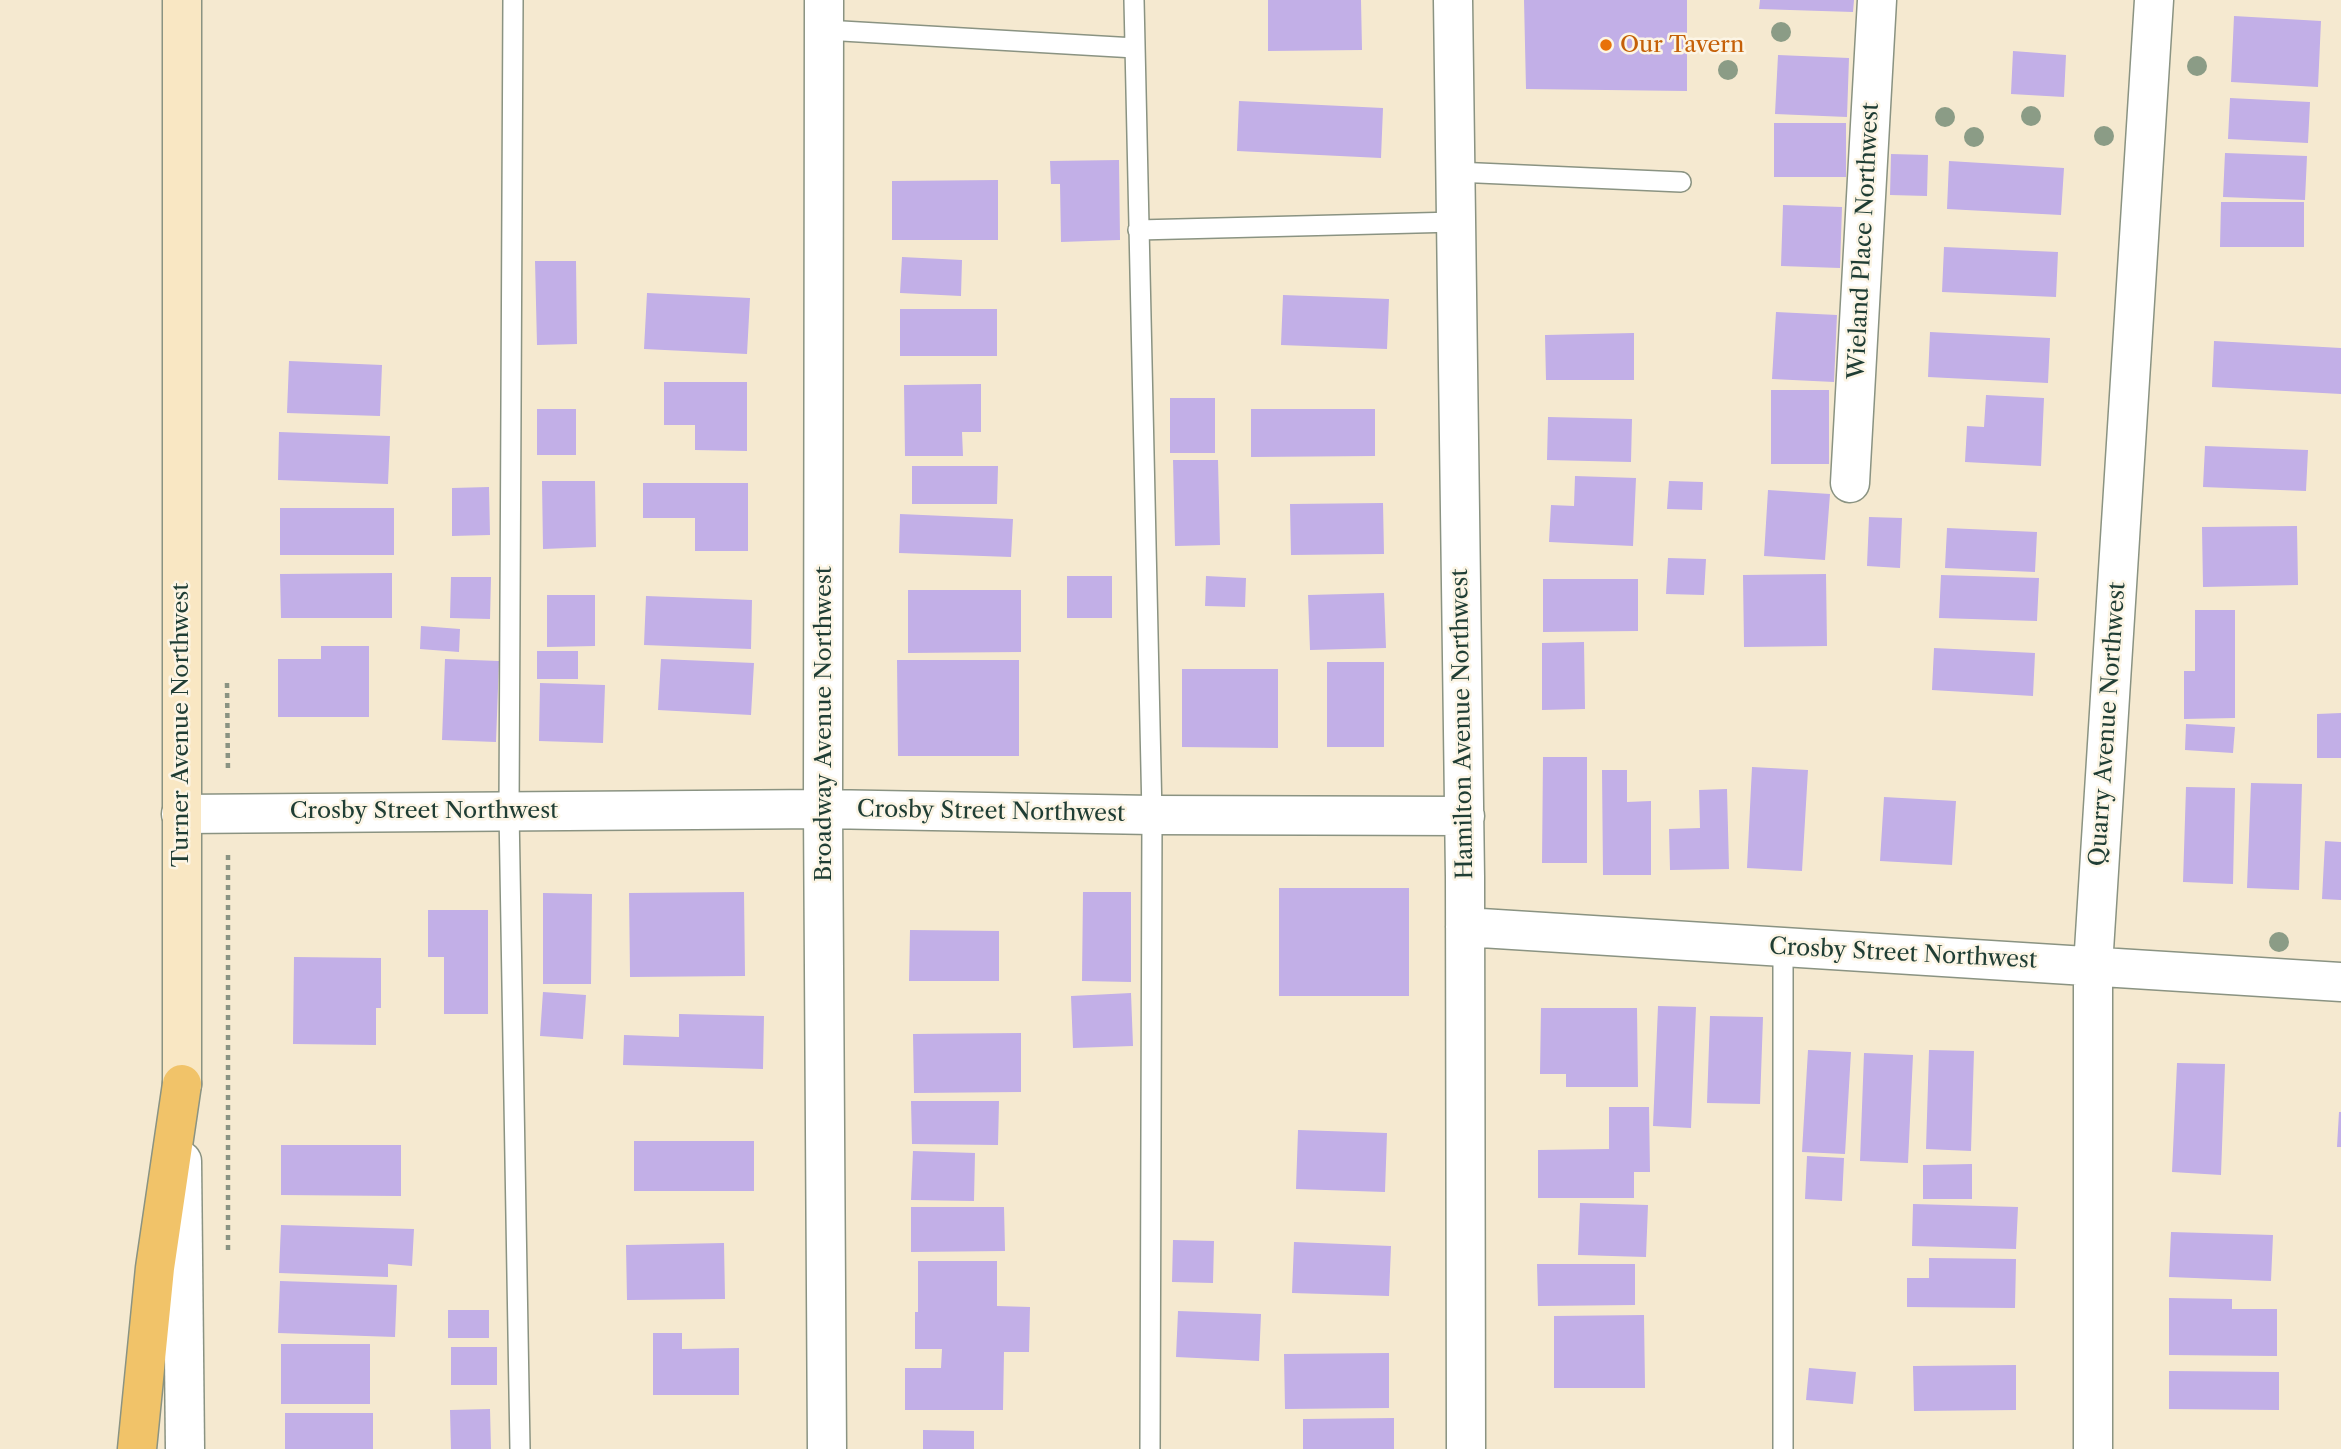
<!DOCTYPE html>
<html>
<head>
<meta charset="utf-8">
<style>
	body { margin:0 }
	canvas { display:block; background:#f5e9d0 }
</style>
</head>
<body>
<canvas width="2341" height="1449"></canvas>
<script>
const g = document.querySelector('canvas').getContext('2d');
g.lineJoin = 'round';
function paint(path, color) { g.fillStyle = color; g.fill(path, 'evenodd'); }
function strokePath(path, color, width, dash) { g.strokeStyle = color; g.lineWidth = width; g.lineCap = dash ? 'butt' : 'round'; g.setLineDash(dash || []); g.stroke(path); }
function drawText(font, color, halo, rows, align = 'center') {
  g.font = font + ' "Libre Caslon Text",serif'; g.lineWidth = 5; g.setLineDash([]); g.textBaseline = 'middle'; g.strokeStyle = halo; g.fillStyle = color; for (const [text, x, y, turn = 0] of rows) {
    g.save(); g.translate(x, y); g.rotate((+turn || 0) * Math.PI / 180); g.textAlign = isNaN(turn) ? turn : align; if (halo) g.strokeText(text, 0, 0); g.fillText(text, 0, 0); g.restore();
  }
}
paint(new Path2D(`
	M 1268,0 L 1361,0 L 1362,50 L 1268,51 Z
	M 1524,0 L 1687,0 L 1687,91 L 1526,89 Z
	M 1760,0 L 1854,0 L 1853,12 L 1759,9 Z
	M 2234,16 L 2321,21 L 2318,87 L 2231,82 Z
	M 2013,51 L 2066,55 L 2064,97 L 2011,94 Z
	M 1778,55 L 1849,58 L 1847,117 L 1775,114 Z
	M 2230,98 L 2310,102 L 2308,143 L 2228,139 Z
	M 1239,101 L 1383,108 L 1381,158 L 1237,151 Z
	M 1774,123 L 1846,123 L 1846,177 L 1774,177 Z
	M 2225,153 L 2307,156 L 2305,200 L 2223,197 Z
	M 1891,154 L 1928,155 L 1927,196 L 1890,195 Z
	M 1119,160 L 1120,240 L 1061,242 L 1060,184 L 1051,184 L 1050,161 Z
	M 1949,161 L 2064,168 L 2061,215 L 1947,209 Z
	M 998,180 L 998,240 L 892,240 L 892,181 Z
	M 2221,202 L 2304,202 L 2304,247 L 2220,247 Z
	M 1783,205 L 1842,207 L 1840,268 L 1781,266 Z
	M 1944,247 L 2058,252 L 2056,297 L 1942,292 Z
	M 902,257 L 962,260 L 961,296 L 900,293 Z
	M 535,261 L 576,261 L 577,344 L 537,345 Z
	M 647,293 L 750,298 L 747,354 L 644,349 Z
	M 1283,295 L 1389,299 L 1387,349 L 1281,345 Z
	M 900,309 L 997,309 L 997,356 L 900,356 Z
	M 1776,312 L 1837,315 L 1834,382 L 1772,379 Z
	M 1930,332 L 2050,338 L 2048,383 L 1928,377 Z
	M 1634,333 L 1634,380 L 1546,380 L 1545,335 Z
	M 2214,341 L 2341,348 L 2341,394 L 2212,387 Z
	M 289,361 L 382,365 L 380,416 L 287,413 Z
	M 664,382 L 747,382 L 747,451 L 695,450 L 695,425 L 664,425 Z
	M 981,384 L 981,432 L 962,432 L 963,456 L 905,456 L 904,385 Z
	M 1771,390 L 1829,390 L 1829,464 L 1771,464 Z
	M 1986,395 L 2044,398 L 2041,466 L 1965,462 L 1967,426 L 1984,427 Z
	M 1170,398 L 1215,398 L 1215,453 L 1170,453 Z
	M 537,409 L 576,409 L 576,455 L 537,455 Z
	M 1251,409 L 1375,409 L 1375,456 L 1251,457 Z
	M 1548,417 L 1632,419 L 1631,462 L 1547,460 Z
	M 279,432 L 390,436 L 388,484 L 278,480 Z
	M 2205,446 L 2308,450 L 2306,491 L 2203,487 Z
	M 1173,460 L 1218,460 L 1220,545 L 1175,546 Z
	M 912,466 L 998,466 L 997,504 L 912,504 Z
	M 1575,476 L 1636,478 L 1633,546 L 1549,542 L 1551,505 L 1574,506 Z
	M 542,481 L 595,481 L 596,547 L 543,549 Z
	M 1669,481 L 1703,482 L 1702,510 L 1667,509 Z
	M 643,483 L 748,483 L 748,551 L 695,551 L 695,518 L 643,518 Z
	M 489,487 L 490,535 L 452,536 L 452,488 Z
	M 1768,490 L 1830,494 L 1825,560 L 1764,556 Z
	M 1383,503 L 1384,554 L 1291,555 L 1290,504 Z
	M 280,508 L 394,508 L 394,555 L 280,555 Z
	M 900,514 L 1013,519 L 1011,557 L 899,553 Z
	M 1869,517 L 1902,518 L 1900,568 L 1867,566 Z
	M 2297,526 L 2298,585 L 2203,587 L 2202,527 Z
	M 1947,528 L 2037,532 L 2035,572 L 1945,568 Z
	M 1668,558 L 1706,559 L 1704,595 L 1666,594 Z
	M 392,573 L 392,618 L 281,618 L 280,574 Z
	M 1826,574 L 1827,646 L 1744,647 L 1743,575 Z
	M 1941,575 L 2039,578 L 2037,621 L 1939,618 Z
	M 1067,576 L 1112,576 L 1112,618 L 1067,618 Z
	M 1206,576 L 1246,578 L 1245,607 L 1205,606 Z
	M 451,577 L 491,577 L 490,619 L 450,618 Z
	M 1543,579 L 1638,579 L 1638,631 L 1543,632 Z
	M 908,590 L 1021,590 L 1021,652 L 908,653 Z
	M 1384,593 L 1386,648 L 1310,650 L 1308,595 Z
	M 547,595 L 595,595 L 595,646 L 547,647 Z
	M 646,596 L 752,600 L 751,649 L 644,645 Z
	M 2195,610 L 2235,610 L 2235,718 L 2184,719 L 2184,671 L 2195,671 Z
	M 421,626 L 460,629 L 459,652 L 420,649 Z
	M 1584,642 L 1585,709 L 1542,710 L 1542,643 Z
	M 321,646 L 369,646 L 369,717 L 278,717 L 278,659 L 321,659 Z
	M 1934,648 L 2035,653 L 2033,696 L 1932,690 Z
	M 537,651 L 578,651 L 578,679 L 537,679 Z
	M 445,659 L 499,661 L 496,742 L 442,740 Z
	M 661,659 L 754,663 L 751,715 L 658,710 Z
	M 897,660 L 1019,660 L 1019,756 L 898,756 Z
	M 1327,662 L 1384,662 L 1384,747 L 1327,747 Z
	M 1182,669 L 1278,669 L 1278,748 L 1182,747 Z
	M 540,683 L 605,685 L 603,743 L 539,741 Z
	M 2341,713 L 2341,758 L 2317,758 L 2317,714 Z
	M 2186,724 L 2235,727 L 2233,753 L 2185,750 Z
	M 1543,757 L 1587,757 L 1587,863 L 1542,863 Z
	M 1752,767 L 1808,770 L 1802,871 L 1747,868 Z
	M 1602,770 L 1627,770 L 1627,802 L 1651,801 L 1651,875 L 1603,875 Z
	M 2251,783 L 2302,784 L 2299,890 L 2247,888 Z
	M 2186,787 L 2235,788 L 2233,884 L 2183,882 Z
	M 1727,789 L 1729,869 L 1670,870 L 1669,829 L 1700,828 L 1699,790 Z
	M 1884,797 L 1956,801 L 1952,865 L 1880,861 Z
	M 2325,841 L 2341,842 L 2341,900 L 2322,899 Z
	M 1279,888 L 1409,888 L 1409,996 L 1279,996 Z
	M 744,892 L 745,976 L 630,977 L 629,893 Z
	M 1083,892 L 1131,892 L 1131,982 L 1082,981 Z
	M 543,893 L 592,894 L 591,984 L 543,984 Z
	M 428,910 L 488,910 L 488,1014 L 444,1014 L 444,957 L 428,957 Z
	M 910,930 L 999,931 L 999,981 L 909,981 Z
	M 294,957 L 381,958 L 381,1008 L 376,1008 L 376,1045 L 293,1044 Z
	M 543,992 L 586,995 L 583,1039 L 540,1036 Z
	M 1131,993 L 1133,1046 L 1073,1048 L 1071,996 Z
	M 1658,1006 L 1696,1007 L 1691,1128 L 1653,1126 Z
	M 1541,1008 L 1637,1008 L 1638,1087 L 1566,1087 L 1566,1074 L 1540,1074 Z
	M 679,1014 L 764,1016 L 763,1069 L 623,1065 L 624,1035 L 679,1037 Z
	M 1710,1016 L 1763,1017 L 1760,1104 L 1707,1103 Z
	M 1021,1033 L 1021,1092 L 914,1093 L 913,1034 Z
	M 1808,1050 L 1851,1052 L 1845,1154 L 1802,1152 Z
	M 1929,1050 L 1974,1051 L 1971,1151 L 1926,1149 Z
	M 1864,1053 L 1913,1055 L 1908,1163 L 1860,1161 Z
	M 2177,1063 L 2225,1064 L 2221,1175 L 2172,1172 Z
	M 911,1101 L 999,1101 L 998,1145 L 912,1144 Z
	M 1609,1107 L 1649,1107 L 1650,1172 L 1634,1172 L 1634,1198 L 1538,1198 L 1538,1150 L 1609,1149 Z
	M 2339,1112 L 2341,1112 L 2341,1147 L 2337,1147 Z
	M 1298,1130 L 1387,1133 L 1385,1192 L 1296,1189 Z
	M 634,1141 L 754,1141 L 754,1191 L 634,1191 Z
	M 281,1145 L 401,1145 L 401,1196 L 281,1195 Z
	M 913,1151 L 975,1153 L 974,1201 L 911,1200 Z
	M 1807,1156 L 1844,1158 L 1842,1201 L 1805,1199 Z
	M 1972,1164 L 1972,1199 L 1923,1199 L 1923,1165 Z
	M 1580,1203 L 1648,1205 L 1646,1257 L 1578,1255 Z
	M 1913,1204 L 2018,1207 L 2016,1249 L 1912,1246 Z
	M 911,1207 L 1004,1207 L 1005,1251 L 911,1252 Z
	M 281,1225 L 414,1229 L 412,1266 L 388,1264 L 388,1277 L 279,1273 Z
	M 2171,1232 L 2273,1235 L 2271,1281 L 2169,1277 Z
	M 1173,1240 L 1214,1241 L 1213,1283 L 1172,1282 Z
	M 1294,1242 L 1391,1246 L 1389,1296 L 1292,1293 Z
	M 724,1243 L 725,1299 L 627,1300 L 626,1245 Z
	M 1929,1258 L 2016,1259 L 2015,1308 L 1907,1307 L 1907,1278 L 1929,1278 Z
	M 918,1261 L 997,1261 L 997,1306 L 1030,1307 L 1029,1352 L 1004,1352 L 1003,1410 L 905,1410 L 905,1368 L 941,1368 L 942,1349 L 915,1349 L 915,1312 L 918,1312 Z
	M 1537,1264 L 1635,1264 L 1635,1305 L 1538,1306 Z
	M 280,1281 L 397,1285 L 395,1337 L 278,1333 Z
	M 2169,1298 L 2232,1299 L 2232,1309 L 2277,1309 L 2277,1356 L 2169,1355 Z
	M 448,1310 L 489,1310 L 489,1338 L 448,1338 Z
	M 1178,1311 L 1261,1314 L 1259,1361 L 1176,1357 Z
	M 1644,1315 L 1645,1388 L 1554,1388 L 1554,1316 Z
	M 653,1333 L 682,1333 L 682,1349 L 739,1348 L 739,1395 L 653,1395 Z
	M 281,1344 L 370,1344 L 370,1404 L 281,1404 Z
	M 451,1347 L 497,1347 L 497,1385 L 451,1385 Z
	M 1389,1353 L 1389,1408 L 1285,1409 L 1284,1354 Z
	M 2016,1365 L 2016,1410 L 1914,1411 L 1913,1366 Z
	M 1809,1368 L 1856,1372 L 1853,1404 L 1806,1400 Z
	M 2169,1371 L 2279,1372 L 2279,1410 L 2169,1409 Z
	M 490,1409 L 491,1449 L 451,1449 L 450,1410 Z
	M 285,1413 L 373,1413 L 373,1449 L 285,1449 Z
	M 1394,1418 L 1394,1449 L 1303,1449 L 1303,1419 Z
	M 923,1430 L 974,1431 L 974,1449 L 923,1449 Z`), '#c2afe7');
const service = new Path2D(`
	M 513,0 L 509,810 L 520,1449
	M 1134,0 L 1152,815 L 1150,1449
	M 825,30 L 1135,48
	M 1456,172 L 1681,182
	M 1138,230 L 1456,222
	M 1783,947 L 1783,1449`);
const minor = new Path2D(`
	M 824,0 L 823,809 L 827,1449
	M 1453,0 L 1465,876 L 1466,1449
	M 1850,483 L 1877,0
	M 181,814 L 823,809 L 1152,815 L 1465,816
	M 1465,927 L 2341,982
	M 2093,1449 L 2093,966 L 2154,0`);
const tertiary = new Path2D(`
	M 182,1161 L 185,1449`);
const secondary = new Path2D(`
	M 182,0 L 182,1084`);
const motorway = new Path2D(`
	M 137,1449 L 155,1268 L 182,1084`);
strokePath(service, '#8a9382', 22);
strokePath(minor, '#8a9382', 41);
strokePath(tertiary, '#8a9382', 41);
strokePath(secondary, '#8a9382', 41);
strokePath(motorway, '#8a9382', 41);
strokePath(new Path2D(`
	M 227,683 L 228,773
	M 228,855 L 228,1252`), '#8a9382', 4.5, [5, 5]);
strokePath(service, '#fff', 19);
strokePath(minor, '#fff', 38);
strokePath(tertiary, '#fff', 38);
strokePath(secondary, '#f9e7c3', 38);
strokePath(motorway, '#f1c369', 38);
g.fillStyle = '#8b9c86';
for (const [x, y] of [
	[1781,32],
	[2197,66],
	[1728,70],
	[2031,116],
	[1945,117],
	[2104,136],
	[1974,137],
	[2279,942]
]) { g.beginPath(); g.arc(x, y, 10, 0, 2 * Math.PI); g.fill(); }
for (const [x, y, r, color] of [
	[1606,45,7,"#e8710a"]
]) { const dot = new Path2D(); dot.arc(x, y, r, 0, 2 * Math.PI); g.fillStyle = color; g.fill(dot); strokePath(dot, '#fcf5e5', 2.5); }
drawText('23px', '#c56008', '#fcf5e5', [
	["Our Tavern",1620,45]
], 'left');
drawText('23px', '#1f3d34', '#fcf5e5', [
	["Wieland Place Northwest",1864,241,-87],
	["Broadway Avenue Northwest",824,724,-90],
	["Hamilton Avenue Northwest",1463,724,-91],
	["Quarry Avenue Northwest",2108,724,-86],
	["Turner Avenue Northwest",181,725,-90],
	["Crosby Street Northwest",424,811],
	["Crosby Street Northwest",991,812,1],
	["Crosby Street Northwest",1903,954,3]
]);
</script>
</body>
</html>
